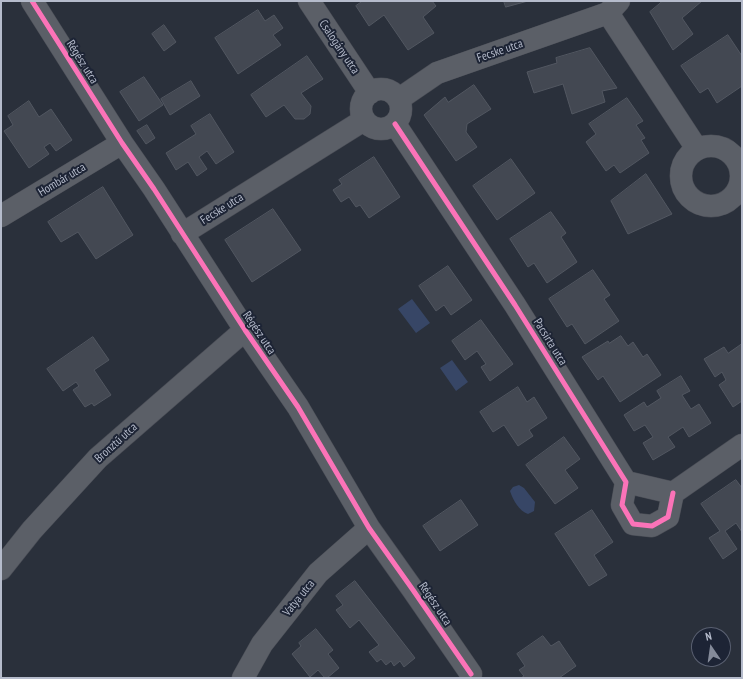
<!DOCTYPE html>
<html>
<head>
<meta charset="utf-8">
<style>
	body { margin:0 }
	#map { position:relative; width:743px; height:679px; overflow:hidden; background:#2a303b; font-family:"PT Sans Narrow",sans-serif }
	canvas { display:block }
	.frame { position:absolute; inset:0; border:2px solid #b5bbcb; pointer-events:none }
	.north { position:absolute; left:691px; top:627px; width:40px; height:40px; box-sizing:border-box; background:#1d2435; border:1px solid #5a6071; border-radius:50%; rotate:347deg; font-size:11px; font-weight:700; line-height:16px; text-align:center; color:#b5bbcb }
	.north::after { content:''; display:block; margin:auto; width:14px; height:18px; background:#848a99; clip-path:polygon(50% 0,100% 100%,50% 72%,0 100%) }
</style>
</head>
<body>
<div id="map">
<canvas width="743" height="679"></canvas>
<div class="frame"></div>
<div class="north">N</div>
</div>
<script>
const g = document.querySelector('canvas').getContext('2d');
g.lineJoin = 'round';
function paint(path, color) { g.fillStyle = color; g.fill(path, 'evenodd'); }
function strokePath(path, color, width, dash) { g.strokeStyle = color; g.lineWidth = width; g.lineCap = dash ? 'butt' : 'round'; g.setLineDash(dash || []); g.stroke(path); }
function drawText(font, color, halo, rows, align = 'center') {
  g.font = font + ' "PT Sans Narrow",sans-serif'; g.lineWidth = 4; g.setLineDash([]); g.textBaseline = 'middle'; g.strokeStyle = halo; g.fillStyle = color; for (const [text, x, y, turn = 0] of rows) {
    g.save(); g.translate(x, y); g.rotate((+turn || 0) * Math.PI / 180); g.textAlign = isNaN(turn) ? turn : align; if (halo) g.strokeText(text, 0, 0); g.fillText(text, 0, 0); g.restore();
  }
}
paint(new Path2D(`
	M 412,299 L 430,323 L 416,333 L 398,309 Z
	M 452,360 L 468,382 L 456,391 L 440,368 Z
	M 519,485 L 524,488 L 535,502 L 534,511 L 528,514 C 519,511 513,500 510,491 L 513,487 Z`), '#374666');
const building = new Path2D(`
	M 363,1 L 432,1 L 436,6 L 423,17 L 434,33 L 408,50 L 384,15 L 369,26 L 356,6 Z
	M 504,1 L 528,1 L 506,7 Z
	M 663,1 L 702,1 L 682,18 L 693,34 L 673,50 L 650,12 Z
	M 258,10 L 265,21 L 274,15 L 283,28 L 273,35 L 281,45 L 238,74 L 215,38 Z
	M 164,25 L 176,42 L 164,51 L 152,34 Z
	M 728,35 L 742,56 L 742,86 L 717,103 L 708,88 L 700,93 L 681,66 Z
	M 590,48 L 617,88 L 602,91 L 605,102 L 572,114 L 563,84 L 534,93 L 527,72 L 557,63 L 556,58 Z
	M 307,56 L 323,79 L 301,93 L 311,106 L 310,114 L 304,119 L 295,119 L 284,105 L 266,117 L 251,95 Z
	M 144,77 L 163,105 L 139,121 L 120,92 Z
	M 191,81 L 200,96 L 170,115 L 161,99 Z
	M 474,85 L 491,109 L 467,124 L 466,132 L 477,147 L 456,161 L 424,115 L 445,97 L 448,102 Z
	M 627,98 L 643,121 L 636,125 L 645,138 L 641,140 L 649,153 L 620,173 L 614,165 L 606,171 L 586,142 L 596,134 L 589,124 Z
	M 29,101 L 39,117 L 51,109 L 72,140 L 56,151 L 50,143 L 44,147 L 49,154 L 29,168 L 4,131 L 13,125 L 8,116 Z
	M 210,114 L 234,152 L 216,164 L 207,151 L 199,157 L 207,169 L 197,176 L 188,162 L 176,170 L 166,153 L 196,134 L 191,126 Z
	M 147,125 L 155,138 L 146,144 L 137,131 Z
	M 374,157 L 400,197 L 369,218 L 360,205 L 356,207 L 349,197 L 341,202 L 333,190 L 342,184 L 339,180 Z
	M 511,159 L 535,193 L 497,220 L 473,186 Z
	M 646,174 L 672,214 L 628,234 L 611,201 Z
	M 103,187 L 133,235 L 96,259 L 78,232 L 61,242 L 48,222 Z
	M 273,209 L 301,250 L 252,282 L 225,240 Z
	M 551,212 L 566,233 L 561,237 L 577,262 L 547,283 L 534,263 L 528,267 L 510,239 Z
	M 448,266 L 472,300 L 451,315 L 444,305 L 436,311 L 419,286 Z
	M 593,270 L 610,295 L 604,299 L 619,321 L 585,344 L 572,324 L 567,327 L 549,299 Z
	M 481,320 L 513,364 L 490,381 L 481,367 L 486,364 L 477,351 L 465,360 L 452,341 Z
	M 621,336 L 628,346 L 633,342 L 643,357 L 647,354 L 661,375 L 620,402 L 603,376 L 598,380 L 582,357 L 608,341 L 609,343 Z
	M 93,337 L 109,360 L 94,370 L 111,395 L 94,406 L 92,403 L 85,407 L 73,390 L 79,386 L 76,382 L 63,391 L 47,369 Z
	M 742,344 L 742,401 L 733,407 L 719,385 L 726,380 L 722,372 L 715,377 L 704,359 L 724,347 L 728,353 Z
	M 681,376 L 690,391 L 682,395 L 691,409 L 699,404 L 711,423 L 689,437 L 683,427 L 668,437 L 675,447 L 653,460 L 643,443 L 653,437 L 645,425 L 634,431 L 624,415 L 644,402 L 647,407 L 661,398 L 657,391 Z
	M 518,387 L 527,402 L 534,397 L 547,418 L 529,430 L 533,436 L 518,446 L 504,425 L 493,432 L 480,412 Z
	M 564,437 L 580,459 L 565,470 L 578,488 L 555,504 L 526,465 Z
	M 736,480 L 742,488 L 742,532 L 736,523 L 725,531 L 737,549 L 723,559 L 709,538 L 720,531 L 701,504 Z
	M 461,500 L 478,525 L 440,551 L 423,526 Z
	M 592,510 L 613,542 L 594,555 L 607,575 L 589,586 L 555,534 Z
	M 355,581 L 415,658 L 404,667 L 400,661 L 394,666 L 391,661 L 386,665 L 381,659 L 377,662 L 369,652 L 379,645 L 359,620 L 350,628 L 336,610 L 343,605 L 336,596 Z
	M 316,629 L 333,650 L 328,654 L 339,668 L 327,678 L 325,678 L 318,670 L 310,677 L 292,654 L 301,646 L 299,643 Z
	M 543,636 L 551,646 L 559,641 L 576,666 L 559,678 L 521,678 L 524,676 L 519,670 L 525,666 L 517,654 Z`);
paint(building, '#434852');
strokePath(building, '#525761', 1);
const street = new Path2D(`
	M 32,1 L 122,143 L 154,189 L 245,330 L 298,407 L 369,528 L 413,590 L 471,674
	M 309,1 L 370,93
	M 608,13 L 697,149
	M361 109a20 20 0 1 1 40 0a20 20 0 1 1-40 0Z
	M 399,99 L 437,73 L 608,13 L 619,1
	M 395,124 L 515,305 L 626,482 L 622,505 L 633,524 L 652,526 L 668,517 L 673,493
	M681 176a30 30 0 1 1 60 0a30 30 0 1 1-60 0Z
	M 1,216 L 122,143
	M 182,234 L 364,120
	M 626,482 L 673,493 L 742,445
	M 1,569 L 32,530 L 98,458 L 245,330
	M 243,678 L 262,644 L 318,573 L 369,528`);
strokePath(street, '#494c55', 23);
strokePath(street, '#5b5f67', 22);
strokePath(new Path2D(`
	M 32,1 L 122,143 L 154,189 L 245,330 L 298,407 L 369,528 L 413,590 L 471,674
	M 395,124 L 515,305 L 626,482 L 622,505 L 633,524 L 652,526 L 668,517 L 673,493`), '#fb73b8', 5);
drawText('12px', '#b5bbcb', '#1d2435', [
	["Csalogány utca",339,47,56],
	["Fecske utca",500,51,-19],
	["Régész utca",82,62,58],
	["Hombár utca",62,180,-31],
	["Fecske utca",222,209,-32],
	["Régész utca",259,333,56],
	["Pacsirta utca",550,342,58],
	["Bronztű utca",116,443,-42],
	["Vatya utca",299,598,-51],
	["Régész utca",435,604,56]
]);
</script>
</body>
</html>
